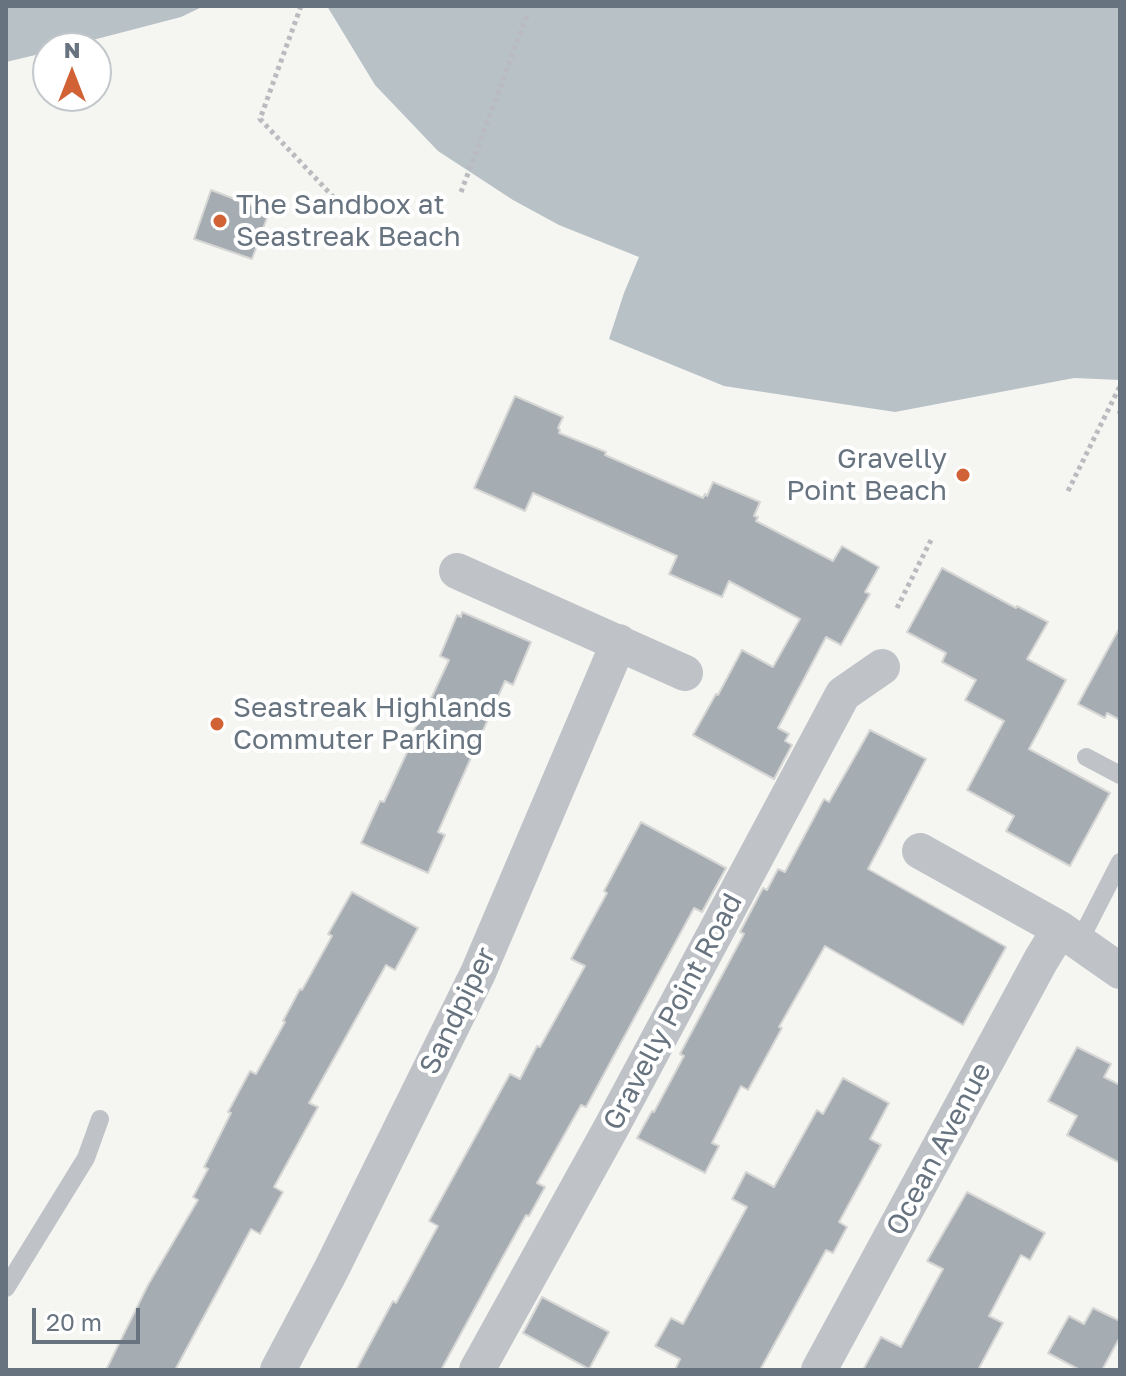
<!DOCTYPE html>
<html>
<head>
<meta charset="utf-8">
<style>
	body { margin:0 }
	#map { position:relative; width:1126px; height:1376px; overflow:hidden; background:#f5f5f2; font-family:"Golos Text",sans-serif }
	canvas { display:block }
	.frame { position:absolute; inset:0; border:8px solid #677480; pointer-events:none }
	.north { position:absolute; left:32px; top:32px; width:80px; height:80px; box-sizing:border-box; background:#fff; border:2px solid #c2c7cc; border-radius:50%; rotate:0deg; font-size:22px; font-weight:700; line-height:32px; text-align:center; color:#677480 }
	.north::after { content:''; display:block; margin:auto; width:28px; height:36px; background:#d16236; clip-path:polygon(50% 0,100% 100%,50% 72%,0 100%) }
	.scale { position:absolute; left:32px; top:1308px; width:108px; height:36px; box-sizing:border-box; border:4px solid #677480; border-top:0; padding-left:10px; font-size:24px; line-height:28px; white-space:nowrap; color:#677480; -webkit-text-stroke:6px #fff; paint-order:stroke }
</style>
</head>
<body>
<div id="map">
<canvas width="1126" height="1376"></canvas>
<div class="frame"></div>
<div class="north">N</div>
<div class="scale">20 m</div>
</div>
<script>
const g = document.querySelector('canvas').getContext('2d');
g.lineJoin = 'round';
function paint(path, color) { g.fillStyle = color; g.fill(path, 'evenodd'); }
function strokePath(path, color, width, dash) { g.strokeStyle = color; g.lineWidth = width; g.lineCap = dash ? 'butt' : 'round'; g.setLineDash(dash || []); g.stroke(path); }
function drawText(font, color, halo, rows, align = 'center') {
  g.font = font + ' "Golos Text",sans-serif'; g.lineWidth = 8; g.setLineDash([]); g.textBaseline = 'middle'; g.strokeStyle = halo; g.fillStyle = color; for (const [text, x, y, turn = 0] of rows) {
    g.save(); g.translate(x, y); g.rotate((+turn || 0) * Math.PI / 180); g.textAlign = isNaN(turn) ? turn : align; if (halo) g.strokeText(text, 0, 0); g.fillText(text, 0, 0); g.restore();
  }
}
paint(new Path2D(`
	M 6,6 L 204,6 L 181,17 L 62,48 L 48,48 L 48,52 L 6,62 Z
	M 327,6 L 1120,6 L 1120,380 L 1074,378 L 895,412 L 724,386 L 609,339 L 624,293 L 639,257 L 559,225 L 513,200 L 438,151 L 375,85 Z`), '#b8c1c6');
const building = new Path2D(`
	M 211,190 L 269,212 L 252,259 L 194,239 Z
	M 515,396 L 563,417 L 558,428 L 560,430 L 559,433 L 606,452 L 605,455 L 703,498 L 705,494 L 707,496 L 713,482 L 760,502 L 754,516 L 758,517 L 756,521 L 833,561 L 842,546 L 879,567 L 865,592 L 870,594 L 841,645 L 826,637 L 778,728 L 789,734 L 785,741 L 792,745 L 774,779 L 693,735 L 716,694 L 718,695 L 742,650 L 773,667 L 800,619 L 729,581 L 722,597 L 669,574 L 677,556 L 533,493 L 525,511 L 474,488 Z
	M 942,568 L 1016,608 L 1017,606 L 1048,622 L 1027,659 L 1066,680 L 1029,749 L 1110,793 L 1070,866 L 1006,831 L 1014,816 L 967,790 L 1004,721 L 965,700 L 976,680 L 942,662 L 946,653 L 907,632 Z
	M 462,612 L 531,642 L 513,685 L 505,681 L 438,832 L 445,835 L 428,873 L 361,843 L 380,801 L 384,802 L 410,746 L 407,745 L 421,715 L 423,716 L 449,660 L 440,656 L 457,615 L 461,617 Z
	M 1120,627 L 1120,720 L 1107,713 L 1105,718 L 1078,704 Z
	M 870,730 L 926,759 L 868,869 L 1006,947 L 963,1025 L 825,946 L 779,1027 L 782,1028 L 748,1090 L 741,1086 L 712,1143 L 719,1146 L 705,1173 L 637,1138 L 652,1111 L 654,1112 L 684,1056 L 680,1054 L 744,934 L 740,932 L 763,888 L 767,890 L 778,869 L 785,872 L 824,799 L 829,802 Z
	M 641,822 L 726,868 L 702,912 L 694,908 L 586,1107 L 581,1105 L 537,1183 L 545,1187 L 529,1216 L 526,1215 L 501,1260 L 441,1370 L 356,1370 L 393,1301 L 396,1303 L 438,1226 L 429,1221 L 510,1074 L 520,1079 L 537,1046 L 540,1047 L 585,966 L 571,959 L 607,893 L 604,891 Z
	M 352,892 L 418,928 L 395,970 L 386,965 L 309,1103 L 318,1107 L 274,1187 L 283,1192 L 260,1234 L 251,1229 L 175,1370 L 106,1370 L 148,1285 L 198,1200 L 193,1197 L 208,1169 L 204,1167 L 231,1113 L 228,1112 L 250,1071 L 256,1074 L 285,1022 L 283,1021 L 300,989 L 302,990 L 332,936 L 328,934 Z
	M 1077,1047 L 1111,1064 L 1104,1077 L 1120,1085 L 1120,1163 L 1067,1135 L 1077,1116 L 1048,1101 Z
	M 843,1078 L 889,1103 L 870,1139 L 881,1145 L 839,1222 L 847,1227 L 833,1253 L 826,1250 L 760,1370 L 675,1370 L 680,1359 L 655,1346 L 671,1318 L 683,1324 L 747,1207 L 732,1199 L 746,1172 L 774,1187 L 817,1110 L 823,1114 Z
	M 967,1192 L 1045,1233 L 1030,1260 L 1021,1255 L 989,1316 L 1003,1323 L 978,1370 L 863,1370 L 881,1337 L 901,1347 L 943,1269 L 927,1261 Z
	M 542,1297 L 609,1332 L 589,1369 L 523,1333 Z
	M 1093,1308 L 1120,1321 L 1120,1337 L 1102,1370 L 1080,1370 L 1048,1353 L 1069,1316 L 1084,1324 Z`);
paint(building, '#a5acb2');
strokePath(building, '#d6d6d5', 2);
strokePath(new Path2D(`
	M 301,6 L 260,119 L 338,202
	M 461,192 L 528,13
	M 1119,414 L 1120,412
	M 1068,491 L 1120,386
	M 897,608 L 932,538`), '#b9bbbe', 5, [4, 4]);
strokePath(new Path2D(`
	M 1086,757 L 1120,775
	M 1079,942 L 1120,862
	M 6,1288 L 86,1158 L 100,1119`), '#bfc2c6', 18);
strokePath(new Path2D(`
	M 457,571 L 685,673
	M 920,851 L 1060,929 L 1120,971
	M 278,1370 L 331,1270 L 478,973 L 619,642
	M 477,1370 L 611,1128 L 843,694 L 882,667
	M 819,1370 L 1041,960 L 1060,929`), '#bfc2c6', 36);
for (const [x, y, r, color] of [
	[220,221,8,"#d16236"],
	[963,475,8,"#d16236"],
	[217,724,8,"#d16236"]
]) { const dot = new Path2D(); dot.arc(x, y, r, 0, 2 * Math.PI); g.fillStyle = color; g.fill(dot); strokePath(dot, '#fff', 3); }
drawText('28px', '#677480', '#fff', [
	["The Sandbox at",236,205],
	["Seastreak Beach",236,237],
	["Gravelly",947,459,"right"],
	["Point Beach",947,491,"right"],
	["Seastreak Highlands",233,708],
	["Commuter Parking",233,740]
], 'left');
drawText('28px', '#677480', '#fff', [
	["Sandpiper",458,1011,-64],
	["Gravelly Point Road",673,1012,-62],
	["Ocean Avenue",939,1149,-62]
]);
</script>
</body>
</html>
